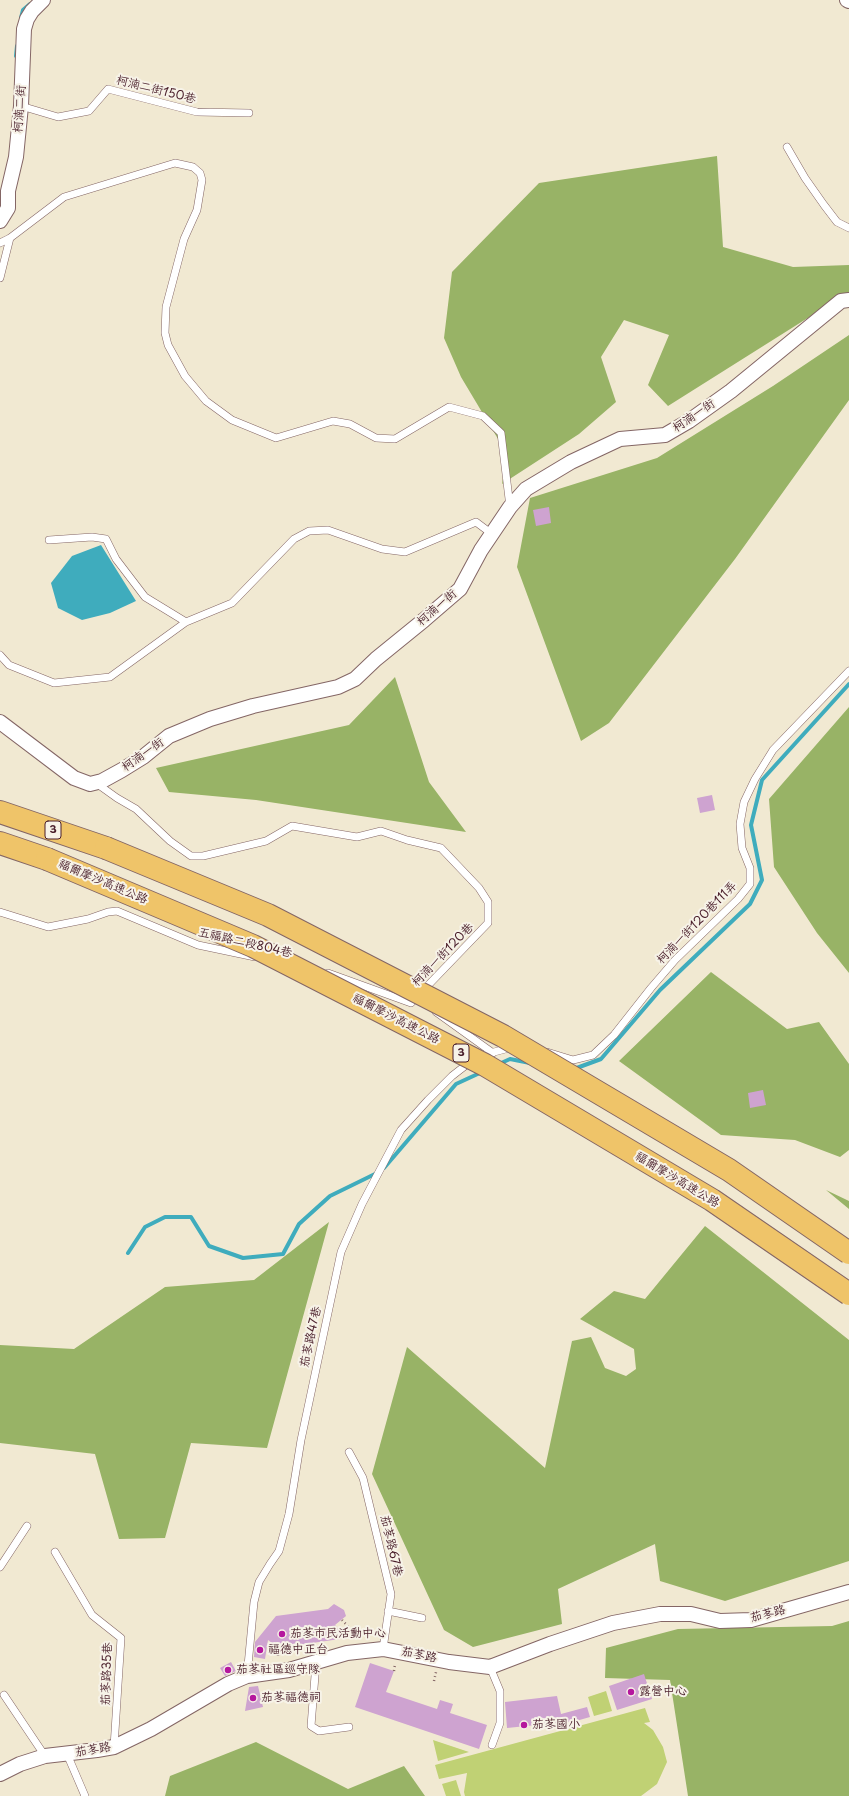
<!DOCTYPE html>
<meta charset="utf-8">
<style>
body{margin:0}
canvas{display:block;background:#f1e9d2}
</style>
<canvas width="849" height="1796"></canvas>
<script>
const c = document.querySelector('canvas').getContext('2d');
c.lineJoin = 'round';
function paint(path, color) { c.fillStyle = color; c.fill(path, 'evenodd'); }
const toPath = rows => new Path2D(rows.map(r => 'M' + r).join(''));
function strokePath(path, color, width, dash) { c.strokeStyle = color; c.lineWidth = width; c.lineCap = dash ? 'butt' : 'round'; c.setLineDash(dash || []); c.stroke(path); }
function label(font, color, halo, rows, align = 'center') {
  c.font = font + ' "Playpen Sans","LXGW WenKai TC",sans-serif'; c.lineWidth = 4; c.setLineDash([]); c.textBaseline = 'middle'; c.strokeStyle = halo; c.fillStyle = color; for (const [text, x, y, turn = 0] of rows) {
    c.save(); c.translate(x, y); c.rotate((+turn || 0) * Math.PI / 180); c.textAlign = isNaN(turn) ? turn : align; if (halo) c.strokeText(text, 0, 0); c.fillText(text, 0, 0); c.restore();
  }
}
const green = toPath([
 [606,1691,612,1711,594,1716,588,1697],
 [645,1708,650,1722,644,1723,653,1730,663,1747,667,1762,657,1784,641,1796,465,1796,464,1792,467,1773,439,1779,435,1765],
 [433,1740,469,1752,438,1761],
 [456,1780,461,1796,446,1796,442,1784]
]);
const forest = toPath([
 [717,156,723,247,793,267,849,265,849,292,668,406,648,385,669,335,624,320,601,357,616,402,579,434,502,484,507,454,461,377,444,338,452,272,539,183],
 [849,335,849,400,735,559,609,723,581,741,517,567,530,498,657,458,773,386],
 [395,677,429,782,466,832,256,800,169,792,156,768,349,725],
 [849,707,849,973,817,933,774,867,769,799],
 [711,972,787,1029,819,1022,849,1064,849,1150,840,1157,795,1140,721,1135,619,1061],
 [826,1190,849,1201,849,1209],
 [329,1222,267,1448,191,1443,165,1538,119,1539,95,1454,0,1443,0,1345,74,1349,165,1287,254,1280],
 [705,1226,849,1340,849,1561,725,1601,660,1581,655,1544,558,1589,562,1624,473,1647,444,1630,372,1474,407,1347,545,1468,572,1341,591,1337,605,1368,626,1376,636,1369,634,1349,580,1319,614,1291,645,1299],
 [849,1621,849,1796,688,1796,670,1680,605,1678,606,1648,678,1629,832,1626],
 [256,1742,348,1789,404,1766,425,1796,165,1796,170,1776]
]);
const water = toPath([
 [101,545,136,601,110,613,82,620,58,608,51,583,72,556]
]);
const stream = toPath([
 [21,18,23,10,30,4],
 [16,56,17,46],
 [499,1064,510,1059,530,1063],
 [574,1069,601,1059,660,990,750,904,762,880,751,825,762,780,849,684],
 [384,1168,456,1084,482,1072],
 [128,1253,145,1227,165,1217,191,1217,209,1246,243,1258,283,1254,299,1224,330,1196,377,1173]
]);
const building = toPath([
 [549,507,551,523,536,526,533,510],
 [712,795,715,810,700,813,697,798],
 [763,1090,766,1105,750,1108,748,1093],
 [334,1604,344,1610,346,1616,335,1625,347,1638,298,1645,295,1643,284,1652,268,1640,265,1659,254,1657,255,1642,276,1616,328,1609],
 [231,1662,236,1671,225,1676,220,1668],
 [370,1663,394,1671,386,1692,437,1709,440,1700,453,1704,450,1713,487,1725,479,1749,355,1707],
 [644,1674,652,1699,617,1710,609,1686],
 [258,1686,263,1707,245,1711,249,1687],
 [557,1696,561,1714,587,1707,590,1717,576,1721,507,1728,505,1702]
]);
const path = toPath([
 [342,1620,360,1639],
 [278,1647,278,1659],
 [394,1671,395,1664],
 [434,1681,436,1672]
]);
const service = toPath([
 [21,106,58,117,89,111,108,89,197,112,249,113],
 [787,147,805,178,824,205,837,222,849,228],
 [0,243,10,238,64,197,175,163,193,167,200,173,202,180,197,210,184,239,166,307,165,333,168,345,185,376,206,401,232,420,276,438,333,421,350,424,376,438,395,439,449,407,483,416,501,433,510,507],
 [0,278,10,238],
 [49,540,92,537,106,539,116,559,145,597,186,622],
 [0,655,9,665,54,683,110,677,186,622,232,603,294,539,309,531,328,530,382,549,405,552,476,522,492,534],
 [96,783,117,798,136,809,170,841,191,856,203,856,266,841,292,826,357,837,381,831,407,840,441,848,479,888,488,902,488,923,411,1003,328,973],
 [0,912,48,927,88,919,108,912,117,911,198,945,255,957],
 [436,1012,493,1053],
 [547,1052,573,1060,593,1055,614,1035,651,988,675,960,738,899,750,884,750,868,742,848,740,824,744,802,755,779,773,750,849,671],
 [479,1056,513,1047],
 [349,1452,363,1478,391,1594,383,1649],
 [55,1552,92,1615,121,1638,114,1747],
 [0,1567,27,1526],
 [388,1611,422,1618],
 [316,1663,311,1726,319,1731,349,1727],
 [490,1667,500,1691,500,1723,492,1745],
 [247,1676,254,1602,259,1582,270,1564,279,1551,289,1514,301,1440,341,1252,362,1204,401,1130,428,1100,452,1076,470,1062],
 [4,1695,45,1756],
 [67,1754,85,1796]
]);
const minor = toPath([
 [847,0,849,1],
 [0,221,8,208,8,191,16,157,21,106,24,29,27,19,32,11,43,0],
 [0,722,74,778,90,784,102,781,122,770,143,757,169,736,210,719,253,706,338,687,355,679,376,659,424,620,460,589,481,550,510,507,526,489,571,462,620,439,665,435,689,421,731,391,841,301,849,300],
 [0,1774,20,1764,45,1756,97,1750,114,1747,151,1729,228,1684,247,1676,289,1670,347,1653,383,1649,449,1662,490,1667,550,1644,613,1623,660,1614,691,1614,720,1621,751,1620,849,1592]
]);
const motorway = toPath([
 [0,812,106,848],
 [0,843,47,859]
]);
const motorwayBridge = toPath([
 [106,848,268,915,503,1036,729,1170,849,1253],
 [47,859,253,946,485,1065,712,1200,849,1294]
]);
const markers = [
 [282,1634,4,"#b5179e"],
 [260,1650,4,"#b5179e"],
 [228,1670,4,"#b5179e"],
 [631,1692,4,"#b5179e"],
 [253,1698,4,"#b5179e"],
 [524,1725,4,"#b5179e"]
];
const shields = [
 [53,830,16],
 [461,1053,16]
];
const shieldNames = [
 ["3",53,830],
 ["3",461,1053]
];
const streetNames = [
 ["柯湳二街150巷",156,90,14],
 ["柯湳二街",20,109,-86],
 ["柯湳一街",694,416,-34],
 ["柯湳一街",437,608,-41],
 ["柯湳一街",143,755,-35],
 ["福爾摩沙高速公路",103,882,23],
 ["柯湳一街120巷111弄",697,923,-46],
 ["五福路二段804巷",245,943,13],
 ["柯湳一街120巷",443,955,-46],
 ["福爾摩沙高速公路",396,1019,27],
 ["福爾摩沙高速公路",677,1180,31],
 ["茄苳路47巷",311,1337,-78],
 ["茄苳路67巷",391,1546,77],
 ["茄苳路",768,1614,-14],
 ["茄苳路",419,1655,12],
 ["茄苳路35巷",107,1674,-88],
 ["茄苳路",93,1750,-10]
];
const poiNames = [
 ["茄苳市民活動中心",290,1634],
 ["福德中正台",268,1650],
 ["茄苳社區巡守隊",236,1670],
 ["露營中心",639,1692],
 ["茄苳福德祠",261,1698],
 ["茄苳國小",532,1725]
];
paint(green, '#c0d174');
paint(forest, '#98b366');
paint(water, '#3facbd');
strokePath(stream, '#3facbd', 4);
paint(building, '#cea3d0');
strokePath(service, '#846665', 8);
strokePath(minor, '#846665', 16);
strokePath(motorway, '#846665', 24);
strokePath(path, '#846665', 2.5, [1, 3]);
strokePath(service, '#fff', 7);
strokePath(minor, '#fff', 14);
strokePath(motorway, '#efc469', 22);
strokePath(motorwayBridge, '#846665', 24, []);
strokePath(motorwayBridge, '#efc469', 22);
for (const [x, y, r, color] of markers) { const dot = new Path2D(); dot.arc(x, y, r, 0, 2 * Math.PI); c.fillStyle = color; c.fill(dot); strokePath(dot, '#f7f3e8', 1.5); }
for (const [x, y, w] of shields) { const box = new Path2D(); box.roundRect(x - w / 2, y - 9, w, 18, 3); c.fillStyle = '#f7f3e8'; c.fill(box); strokePath(box, '#4a1f2b', 1); }
label('bold 11px', '#4a1f2b', null, shieldNames);
label('12px', '#4a1f2b', '#f7f3e8', streetNames);
label('12px', '#4a1f2b', '#f7f3e8', poiNames, 'left');
</script>
